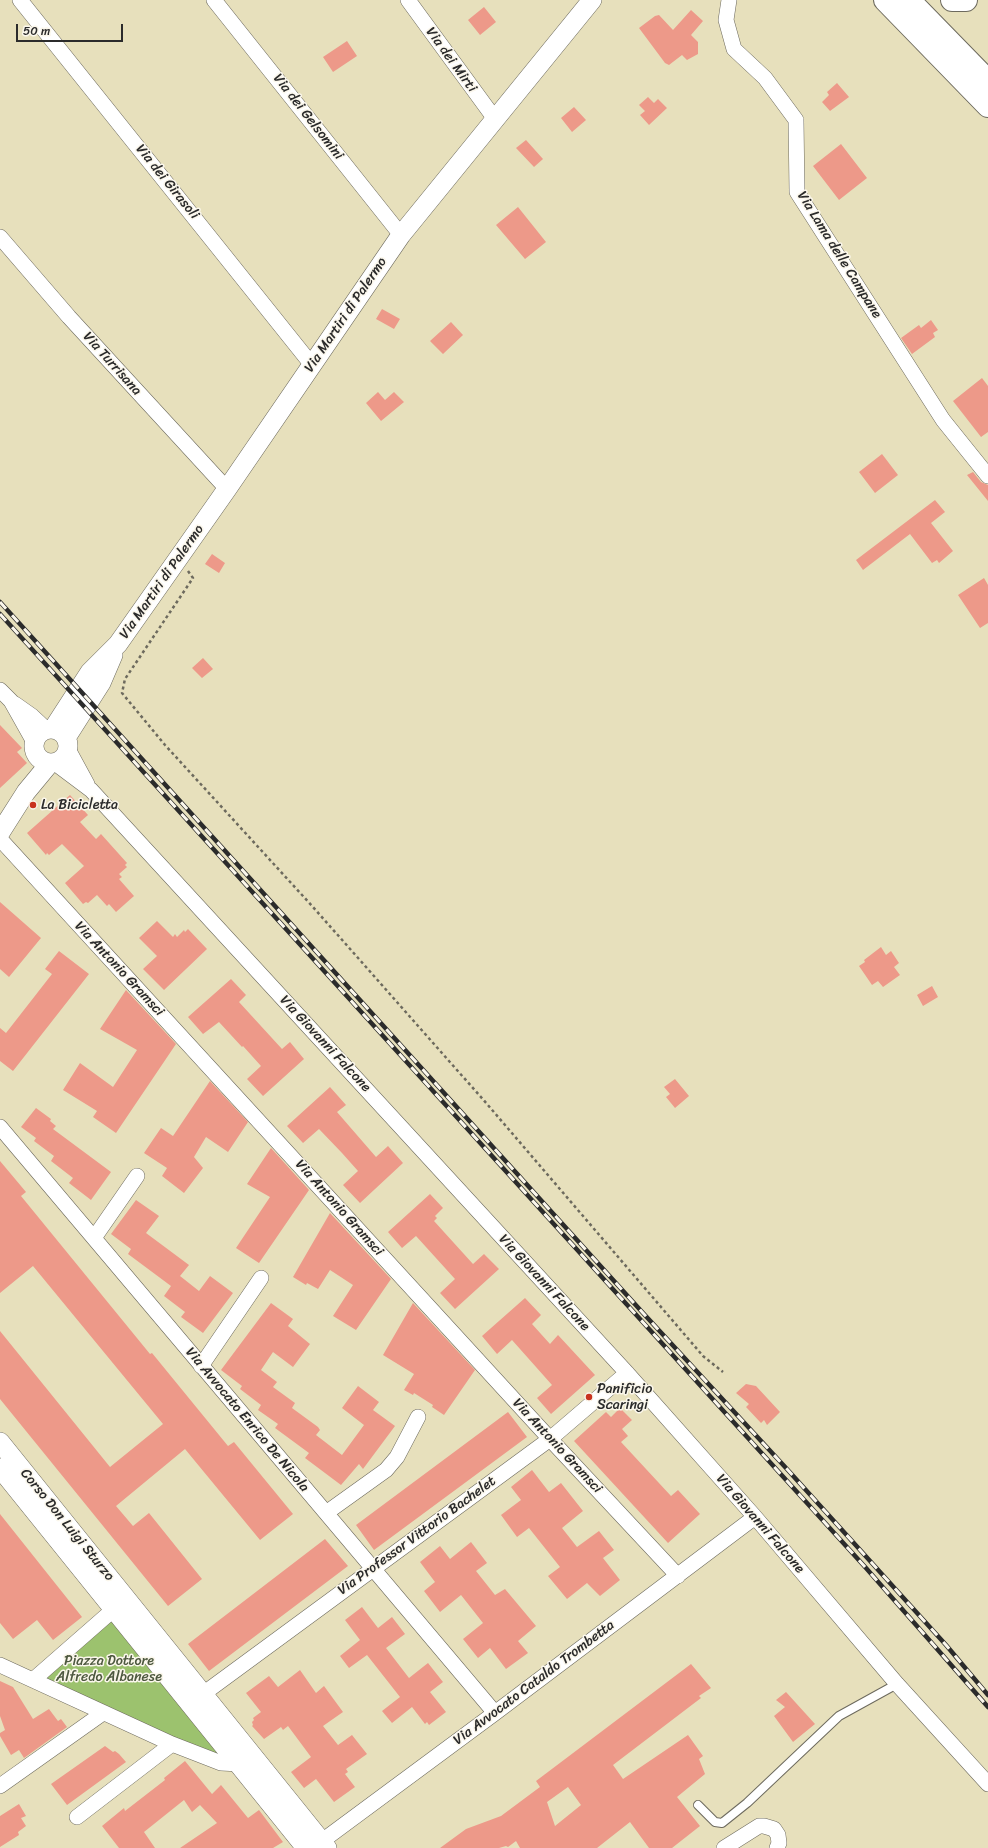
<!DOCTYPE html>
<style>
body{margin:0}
#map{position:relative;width:988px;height:1848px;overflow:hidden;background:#e7e0bc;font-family:Sriracha,sans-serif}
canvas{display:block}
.scale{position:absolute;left:16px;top:24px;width:107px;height:18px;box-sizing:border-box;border:2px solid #2b2b2b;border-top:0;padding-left:5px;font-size:12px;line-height:14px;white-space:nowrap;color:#2b2b2b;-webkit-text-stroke:3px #fbf7ec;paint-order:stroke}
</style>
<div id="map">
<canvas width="988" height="1848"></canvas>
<div class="scale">50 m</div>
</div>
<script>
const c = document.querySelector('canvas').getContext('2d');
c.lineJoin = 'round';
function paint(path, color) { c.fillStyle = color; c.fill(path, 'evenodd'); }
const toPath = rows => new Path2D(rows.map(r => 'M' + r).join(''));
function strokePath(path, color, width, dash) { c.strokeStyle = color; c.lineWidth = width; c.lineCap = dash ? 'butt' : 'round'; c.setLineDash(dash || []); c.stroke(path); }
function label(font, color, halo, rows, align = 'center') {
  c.font = font + ' Sriracha,sans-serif'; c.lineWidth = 3; c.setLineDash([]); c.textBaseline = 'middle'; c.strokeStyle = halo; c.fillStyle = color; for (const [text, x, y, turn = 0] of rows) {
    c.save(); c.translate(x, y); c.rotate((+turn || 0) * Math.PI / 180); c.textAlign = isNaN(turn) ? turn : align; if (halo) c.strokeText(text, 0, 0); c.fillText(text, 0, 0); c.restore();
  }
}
const green = toPath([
 [113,1617,228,1757,217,1758,41,1679]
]);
const building = toPath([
 [484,7,496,22,480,35,468,20],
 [691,10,703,21,691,35,698,42,698,54,687,60,682,55,669,65,665,63,639,28,655,16,659,15,673,30],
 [347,41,357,56,333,72,323,57],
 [837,83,849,97,830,111,822,102,829,95,827,92],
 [648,97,654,103,658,99,667,108,649,125,640,115,645,111,639,105],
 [574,107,586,120,572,132,561,118],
 [526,140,543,159,534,167,516,148],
 [841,144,867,178,839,200,813,166],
 [518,207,546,242,525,259,496,225],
 [382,309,400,319,394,329,376,319],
 [931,320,938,330,933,333,935,337,912,354,901,338,919,325,921,328],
 [451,322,463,335,443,354,430,341],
 [982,378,988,386,988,432,981,437,953,401],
 [378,392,385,400,394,392,404,402,381,421,366,403],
 [882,454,898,475,875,493,859,472],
 [973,472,981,482,988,485,988,501,967,475],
 [935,500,945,512,931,523,953,551,939,563,937,560,932,563,910,534,863,570,856,560],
 [212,554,225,563,219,573,205,564],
 [984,578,988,585,988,623,980,628,958,595],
 [203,658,213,669,202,678,192,668],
 [0,725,22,748,17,752,27,763,0,788],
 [70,795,88,815,80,822,96,839,101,834,127,863,125,865,127,867,119,874,122,877,119,879,134,896,116,912,109,904,107,906,97,895,88,903,86,902,83,904,65,883,84,866,62,844,49,855,47,853,46,855,27,833],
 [0,902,41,938,9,977,0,969],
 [157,921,173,937,175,934,177,937,184,930,185,932,188,929,207,949,164,990,143,969,157,956,139,938],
 [881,947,886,955,891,951,899,963,894,967,900,975,883,987,878,981,872,985,859,966,865,962,864,960],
 [59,951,89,974,13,1071,0,1061,0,1028,6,1033,52,974,45,969],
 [231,979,246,995,239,1002,282,1049,290,1042,304,1059,263,1096,247,1079,261,1066,243,1046,242,1047,219,1022,203,1034,188,1017],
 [932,986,938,997,923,1006,917,995],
 [126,990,176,1044,116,1133,93,1117,97,1111,63,1090,80,1063,113,1087,137,1050,100,1029],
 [675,1079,689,1096,675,1108,666,1097,670,1094,664,1087],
 [210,1081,248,1122,228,1152,206,1137,194,1157,203,1168,184,1193,162,1176,167,1168,144,1153,161,1128,173,1136],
 [330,1087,346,1105,337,1112,376,1157,388,1146,403,1163,360,1203,343,1185,358,1171,342,1153,319,1129,303,1143,287,1126],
 [36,1108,51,1119,50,1121,56,1126,53,1129,111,1172,91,1200,69,1183,73,1178,51,1161,54,1156,34,1141,36,1138,21,1127],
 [271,1148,309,1190,259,1263,236,1248,270,1197,247,1184],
 [0,1161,26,1192,21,1196,150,1354,152,1353,228,1446,234,1442,293,1514,260,1540,185,1449,116,1506,133,1526,149,1513,202,1579,168,1606,0,1399,0,1331,110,1467,163,1424,33,1266,0,1293],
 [430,1194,443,1208,435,1216,437,1218,434,1221,473,1264,484,1254,499,1269,455,1309,440,1293,455,1279,416,1236,402,1248,388,1232],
 [136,1200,159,1216,146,1233,189,1265,180,1276,199,1291,210,1276,233,1293,203,1333,181,1317,185,1312,164,1296,171,1286,128,1254,131,1249,111,1234],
 [330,1213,391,1279,356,1330,333,1316,353,1285,330,1270,318,1289,307,1283,306,1285,293,1277],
 [525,1298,541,1315,532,1324,550,1344,558,1335,595,1375,551,1414,537,1398,552,1385,512,1340,497,1354,482,1336],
 [271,1303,293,1319,288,1326,310,1344,293,1367,273,1352,261,1370,277,1382,273,1387,295,1403,292,1408,318,1427,320,1430,316,1435,342,1455,364,1425,342,1408,358,1386,379,1402,373,1410,395,1426,363,1469,359,1464,341,1485,305,1458,309,1453,275,1428,278,1424,258,1410,261,1405,240,1389,242,1386,221,1370],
 [413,1303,475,1370,444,1415,432,1407,433,1405,414,1393,413,1395,404,1390,414,1374,383,1355],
 [746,1384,756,1386,780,1412,767,1425,764,1420,761,1423,746,1407,749,1404,736,1393],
 [620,1408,632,1420,622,1429,628,1436,621,1442,671,1496,678,1490,700,1514,668,1543,574,1441,606,1412,611,1417],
 [508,1412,527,1437,374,1550,356,1525],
 [532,1470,549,1492,561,1483,583,1511,562,1528,577,1547,599,1531,614,1550,603,1558,620,1580,600,1596,587,1583,567,1599,548,1576,560,1567,529,1528,517,1537,501,1515,521,1500,511,1487],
 [0,1514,82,1617,53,1640,37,1620,13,1639,0,1623],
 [325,1539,348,1566,209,1671,188,1644],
 [471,1542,487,1563,476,1571,495,1595,505,1589,536,1626,518,1641,528,1653,506,1669,490,1648,478,1658,463,1639,483,1623,461,1595,440,1612,424,1591,435,1582,420,1562,440,1546,450,1559],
 [362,1607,378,1628,392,1617,405,1634,386,1648,409,1678,428,1663,443,1682,430,1692,446,1712,429,1725,427,1722,425,1724,412,1707,392,1723,382,1711,400,1697,367,1655,349,1668,340,1656,360,1640,345,1620],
 [691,1664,711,1688,699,1696,701,1698,613,1765,623,1779,688,1735,703,1756,699,1759,705,1774,677,1797,700,1826,672,1848,649,1848,630,1822,597,1848,520,1848,516,1841,508,1847,506,1846,499,1848,440,1848,466,1829,501,1816,540,1787,536,1781],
 [568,1787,581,1805,555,1826,547,1802],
 [300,1670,316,1693,324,1686,343,1712,323,1726,338,1745,352,1735,367,1754,346,1769,348,1772,345,1774,355,1787,334,1802,316,1779,304,1788,291,1772,311,1757,288,1726,283,1730,281,1727,264,1739,252,1726,253,1725,252,1722,254,1720,253,1718,261,1712,246,1693,269,1676,278,1687],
 [0,1681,13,1687,33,1719,49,1709,58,1721,61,1719,67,1727,24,1758,19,1750,11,1755,0,1736,0,1733,5,1730,0,1716],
 [786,1692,815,1724,793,1742,774,1716,785,1707,776,1700],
 [105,1746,113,1752,115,1751,119,1754,126,1762,67,1805,51,1784],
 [185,1761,212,1794,221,1785,248,1818,259,1810,283,1842,273,1848,180,1848,217,1823,200,1805,192,1812,184,1800,144,1832,155,1848,119,1848,102,1826,124,1808,125,1811,165,1780,164,1778],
 [19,1804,26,1816,21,1818,26,1826,18,1832,19,1835,0,1847,0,1816]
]);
const path = toPath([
 [188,571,193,578,125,679,122,693,165,745,313,907,487,1104,703,1356,723,1372]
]);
const service = toPath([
 [698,1805,715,1822,722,1823,747,1803,839,1716,897,1684]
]);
const minor = toPath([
 [20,0,312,365],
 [214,0,401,235],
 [408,0,495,119],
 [729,0,726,20,734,49,765,78,796,120,797,192,943,420,988,476],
 [0,237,69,317,227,489],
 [0,690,11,701,34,742],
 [15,704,32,716,47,730],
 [68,749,87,784],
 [55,763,91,790,627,1373,755,1517,897,1684,988,1784],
 [0,839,550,1439,678,1576],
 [0,1127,495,1713],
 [94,1238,137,1176],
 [201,1366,261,1278],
 [326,1513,386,1470,397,1457,418,1417],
 [0,1665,172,1744,221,1763,240,1764],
 [33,1680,113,1610,121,1605,124,1606],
 [203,1694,550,1439,627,1373],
 [0,1786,103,1713],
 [77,1817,172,1744],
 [314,1847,495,1713,755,1517],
 [724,1848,759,1826,764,1826,774,1829,778,1835,779,1843,777,1848]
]);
const tertiary = toPath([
 [53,729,90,672,118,644,227,489,401,235,592,0],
 '34 746a17 17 0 1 1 34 0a17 17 0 1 1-34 0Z',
 [66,738,101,683,113,655],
 [0,833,26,792,50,763],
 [0,1442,327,1848],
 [0,1468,306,1848]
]);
const trunk = toPath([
 [885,0,988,106],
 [909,0,988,81],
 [952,0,966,0]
]);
const rail = toPath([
 [0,602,643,1313,786,1468,946,1645,988,1695],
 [0,614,866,1568,988,1707]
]);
const markers = [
 [33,805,4,"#c8321e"],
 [589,1397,4,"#c8321e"]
];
const streetNames = [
 ["Via dei Mirti",451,60,54],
 ["Via dei Gelsomini",308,117,52],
 ["Via dei Girasoli",167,182,51],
 ["Via Lama delle Campane",839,255,58],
 ["Via Martiri di Palermo",346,315,-56],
 ["Via Turrisana",112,364,48],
 ["Via Martiri di Palermo",162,582,-55],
 ["Via Antonio Gramsci",119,969,47],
 ["Via Giovanni Falcone",325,1044,47],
 ["Via Antonio Gramsci",339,1208,48],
 ["Via Giovanni Falcone",544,1283,47],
 ["Via Avvocato Enrico De Nicola",247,1420,50],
 ["Via Antonio Gramsci",557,1446,47],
 ["Via Giovanni Falcone",760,1524,49],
 ["Corso Don Luigi Sturzo",67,1525,51],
 ["Via Professor Vittorio Bachelet",417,1536,-36],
 ["Via Avvocato Cataldo Trombetta",534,1683,-37]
];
const poiNames = [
 ["La Bicicletta",41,805],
 ["Panificio",597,1389],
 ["Scaringi",597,1405]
];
const parkNames = [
 ["Piazza Dottore",109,1661],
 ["Alfredo Albanese",109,1677]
];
paint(green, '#9cc26e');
paint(building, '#ed9989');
strokePath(service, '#6d6a5e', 10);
strokePath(minor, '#6d6a5e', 16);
strokePath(tertiary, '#6d6a5e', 20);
strokePath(trunk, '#6d6a5e', 24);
strokePath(path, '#6d6a5e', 2.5, [3, 3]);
strokePath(service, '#fff', 8);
strokePath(minor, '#fff', 15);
strokePath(tertiary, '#fff', 19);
strokePath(trunk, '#fff', 22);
strokePath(rail, '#2b2b2b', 4.5);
strokePath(rail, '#fbf7ec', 3, [9]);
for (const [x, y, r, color] of markers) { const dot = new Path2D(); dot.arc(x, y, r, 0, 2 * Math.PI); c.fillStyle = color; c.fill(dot); strokePath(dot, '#fbf7ec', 1.5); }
label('14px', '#2b2b2b', '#fbf7ec', streetNames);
label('14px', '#2b2b2b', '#fbf7ec', poiNames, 'left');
label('14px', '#4d583f', '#fbf7ec', parkNames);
</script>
